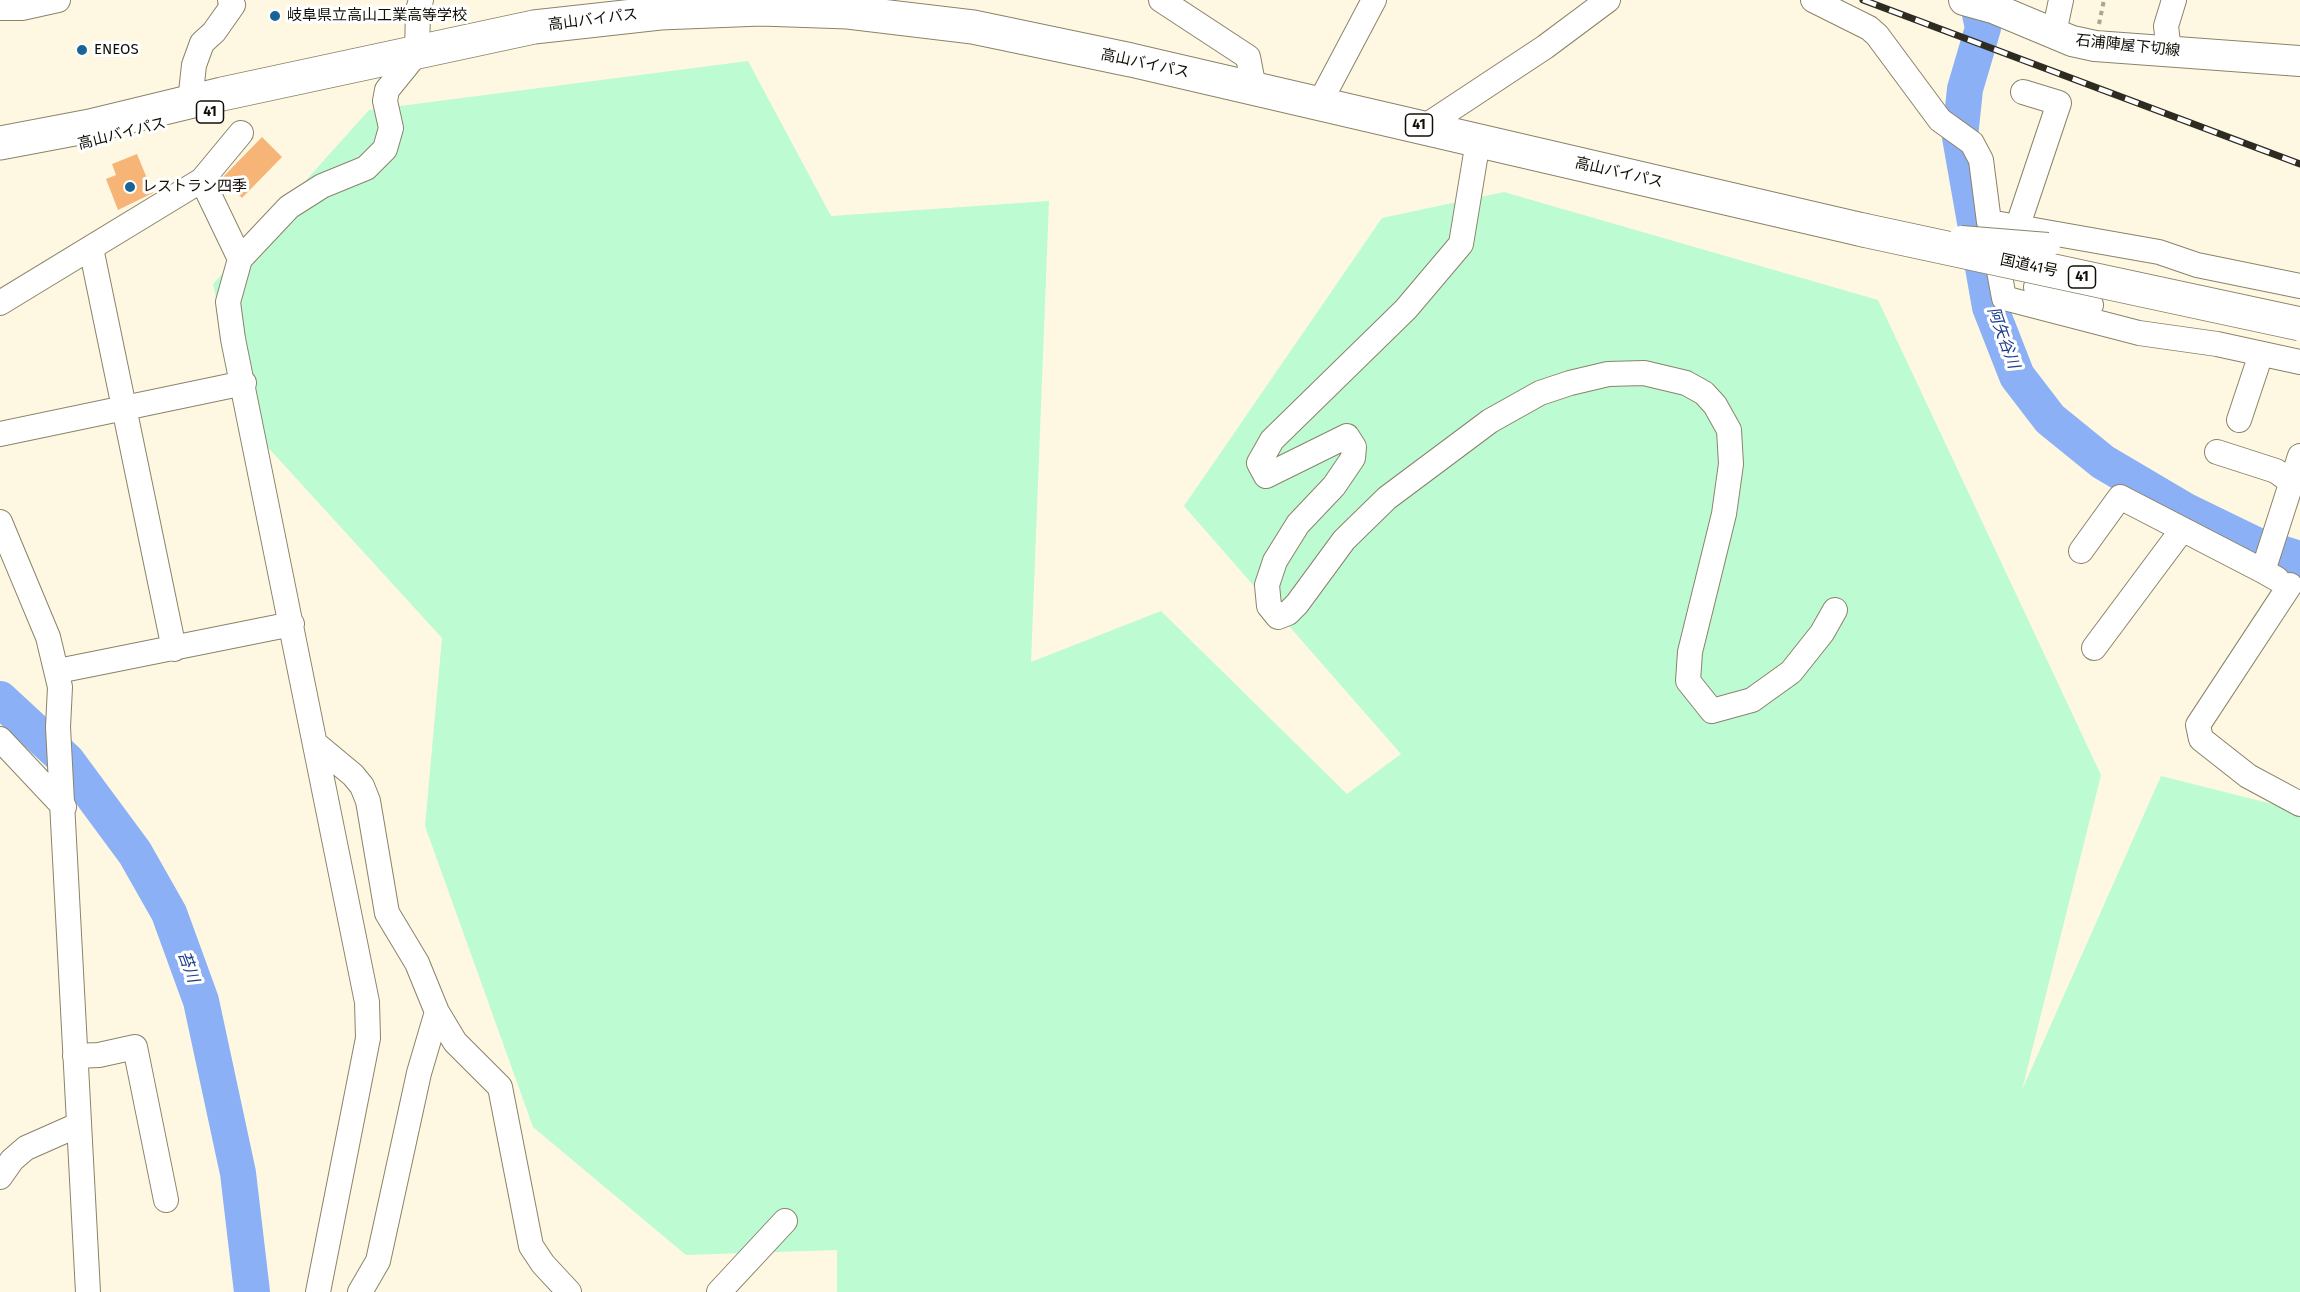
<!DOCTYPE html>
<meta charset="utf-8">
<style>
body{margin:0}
canvas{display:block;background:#fef8e2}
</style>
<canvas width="2300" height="1292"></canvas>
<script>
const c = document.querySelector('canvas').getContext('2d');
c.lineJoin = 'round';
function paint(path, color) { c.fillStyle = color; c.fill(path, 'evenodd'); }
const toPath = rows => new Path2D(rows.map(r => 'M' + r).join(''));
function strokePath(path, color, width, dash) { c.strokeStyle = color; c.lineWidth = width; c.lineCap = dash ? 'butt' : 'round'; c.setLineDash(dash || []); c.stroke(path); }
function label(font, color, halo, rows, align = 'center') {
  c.font = font + ' "Fira Sans","Noto Sans JP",sans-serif'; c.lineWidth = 6; c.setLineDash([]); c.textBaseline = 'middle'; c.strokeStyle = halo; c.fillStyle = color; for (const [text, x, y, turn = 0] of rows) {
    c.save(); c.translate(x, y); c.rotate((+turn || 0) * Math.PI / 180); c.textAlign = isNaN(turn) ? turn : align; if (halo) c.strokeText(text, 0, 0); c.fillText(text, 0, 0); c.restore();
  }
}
const green = toPath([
 [748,61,831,216,1049,201,1031,662,1161,611,1347,794,1401,754,1184,506,1382,218,1504,192,1878,300,2101,775,2022,1090,2161,776,2300,811,2300,1292,837,1292,837,1250,686,1255,533,1127,425,826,442,638,242,419,213,284,369,110]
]);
const river = toPath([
 [1977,0,1983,28,1965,89,1960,137,1990,307,2017,376,2050,419,2103,462,2186,511,2258,546,2300,559],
 [0,699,67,761,135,853,169,913,201,1001,238,1173,252,1292]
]);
const building = toPath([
 [262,137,282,157,242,198,222,178],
 [137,154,153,193,118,210,106,179,116,175,112,164]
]);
const path = toPath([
 [2099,24,2104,0]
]);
const minor = toPath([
 [1161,0,1248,57,1254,88],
 [1813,0,1869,28,1877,35,1940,120,1972,143,1981,160,1989,222,2159,252,2197,265,2300,286],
 [0,8,22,8,58,0],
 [2054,33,2061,0],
 [2169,51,2166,26,2174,0],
 [190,102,194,65,202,43,214,32,233,5,230,0],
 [1319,104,1374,0],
 [1424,127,1545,47,1608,0],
 [1478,141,1461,244,1406,309,1272,440,1259,463,1266,476,1347,436,1354,447,1353,458,1334,486,1298,524,1275,561,1267,585,1269,606,1278,617,1288,613,1297,604,1344,540,1387,498,1490,421,1540,393,1570,383,1608,374,1644,373,1686,383,1704,393,1715,405,1729,430,1731,464,1724,514,1690,652,1688,681,1712,711,1752,700,1791,672,1822,633,1835,610],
 [202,180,240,259],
 [2018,225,2059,103,2023,92],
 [1994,244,2004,298,2139,333,2217,344,2300,362],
 [91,248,174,649],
 [2036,287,2091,305],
 [0,303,202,180,241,133],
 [2239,420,2261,354],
 [0,434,244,383],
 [2217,452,2276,471,2291,482],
 [0,522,48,637,60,687,58,727,88,1292],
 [2081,551,2120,497,2263,571],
 [2277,579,2263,571,2300,456],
 [2290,585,2198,725,2201,739,2248,776,2300,804],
 [2094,648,2182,530],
 [58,671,292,624],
 [0,739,64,807],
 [317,745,353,775,362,786,368,801,387,913,417,963,437,1012,455,1042,500,1087,531,1246,543,1264,569,1292],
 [75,1056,99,1055,135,1047,166,1200],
 [0,1177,12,1160,26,1148,78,1125],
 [318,1292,368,1038,367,1002,233,339,228,302,240,259,289,207,322,186,366,168,385,149,391,128,385,101,387,90,417,53,418,10,421,0],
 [360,1292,378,1261,419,1073,437,1012],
 [719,1292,785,1221]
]);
const major = toPath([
 [1964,0,1993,8,2072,41,2095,46,2300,61]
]);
const highway = toPath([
 [0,143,90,126,222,94,534,27,660,13,761,9,848,12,973,27,1131,60,1863,230]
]);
const rail = toPath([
 [1863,0,2300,164]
]);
const minorBridge = toPath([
 [1961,238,2048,245]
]);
const highwayBridge = toPath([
 [1863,230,2300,324]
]);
const markers = [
 [275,16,6,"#196497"],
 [82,50,6,"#196497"],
 [130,187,6,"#196497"]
];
const shields = [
 [210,112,27],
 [1419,125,27],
 [2082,277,27]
];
const shieldNames = [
 ["41",210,112],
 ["41",1419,125],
 ["41",2082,277]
];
const poiNames = [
 ["岐阜県立高山工業高等学校",287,16],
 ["ENEOS",94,50],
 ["レストラン四季",142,187]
];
const streetNames = [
 ["高山バイパス",593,20,-7],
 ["石浦陣屋下切線",2128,46,6],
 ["高山バイパス",1145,64,12],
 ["高山バイパス",122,134,-14],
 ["高山バイパス",1619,173,13],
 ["国道41号",2029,266,12]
];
const waterNames = [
 ["阿矢谷川",2003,338,70],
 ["苔川",188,967,70]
];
paint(green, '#bdfbd3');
strokePath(river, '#8cb0f6', 36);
paint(building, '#f6b577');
strokePath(minor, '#8a836a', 26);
strokePath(major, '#8a836a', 32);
strokePath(highway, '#8a836a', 35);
strokePath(path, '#a9a594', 4, [4.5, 4.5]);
strokePath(minor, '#fff', 24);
strokePath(major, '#fff', 30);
strokePath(highway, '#fff', 33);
strokePath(rail, '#2e2b21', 7);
strokePath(rail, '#fff', 4.5, [14]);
strokePath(minorBridge, '#8a836a', 26, []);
strokePath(highwayBridge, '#8a836a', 35, []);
strokePath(minorBridge, '#fff', 24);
strokePath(highwayBridge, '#fff', 33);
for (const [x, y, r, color] of markers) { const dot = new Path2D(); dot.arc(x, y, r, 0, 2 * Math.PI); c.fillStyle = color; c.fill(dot); strokePath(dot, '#fff', 2); }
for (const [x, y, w] of shields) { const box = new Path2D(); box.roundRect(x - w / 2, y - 11, w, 22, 4.5); c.fillStyle = '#fff'; c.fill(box); strokePath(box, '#110f06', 1.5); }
label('bold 14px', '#110f06', null, shieldNames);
label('15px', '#110f06', '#fff', poiNames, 'left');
label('15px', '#110f06', '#fff', streetNames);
label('italic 16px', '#1a3d8d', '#fff', waterNames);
</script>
